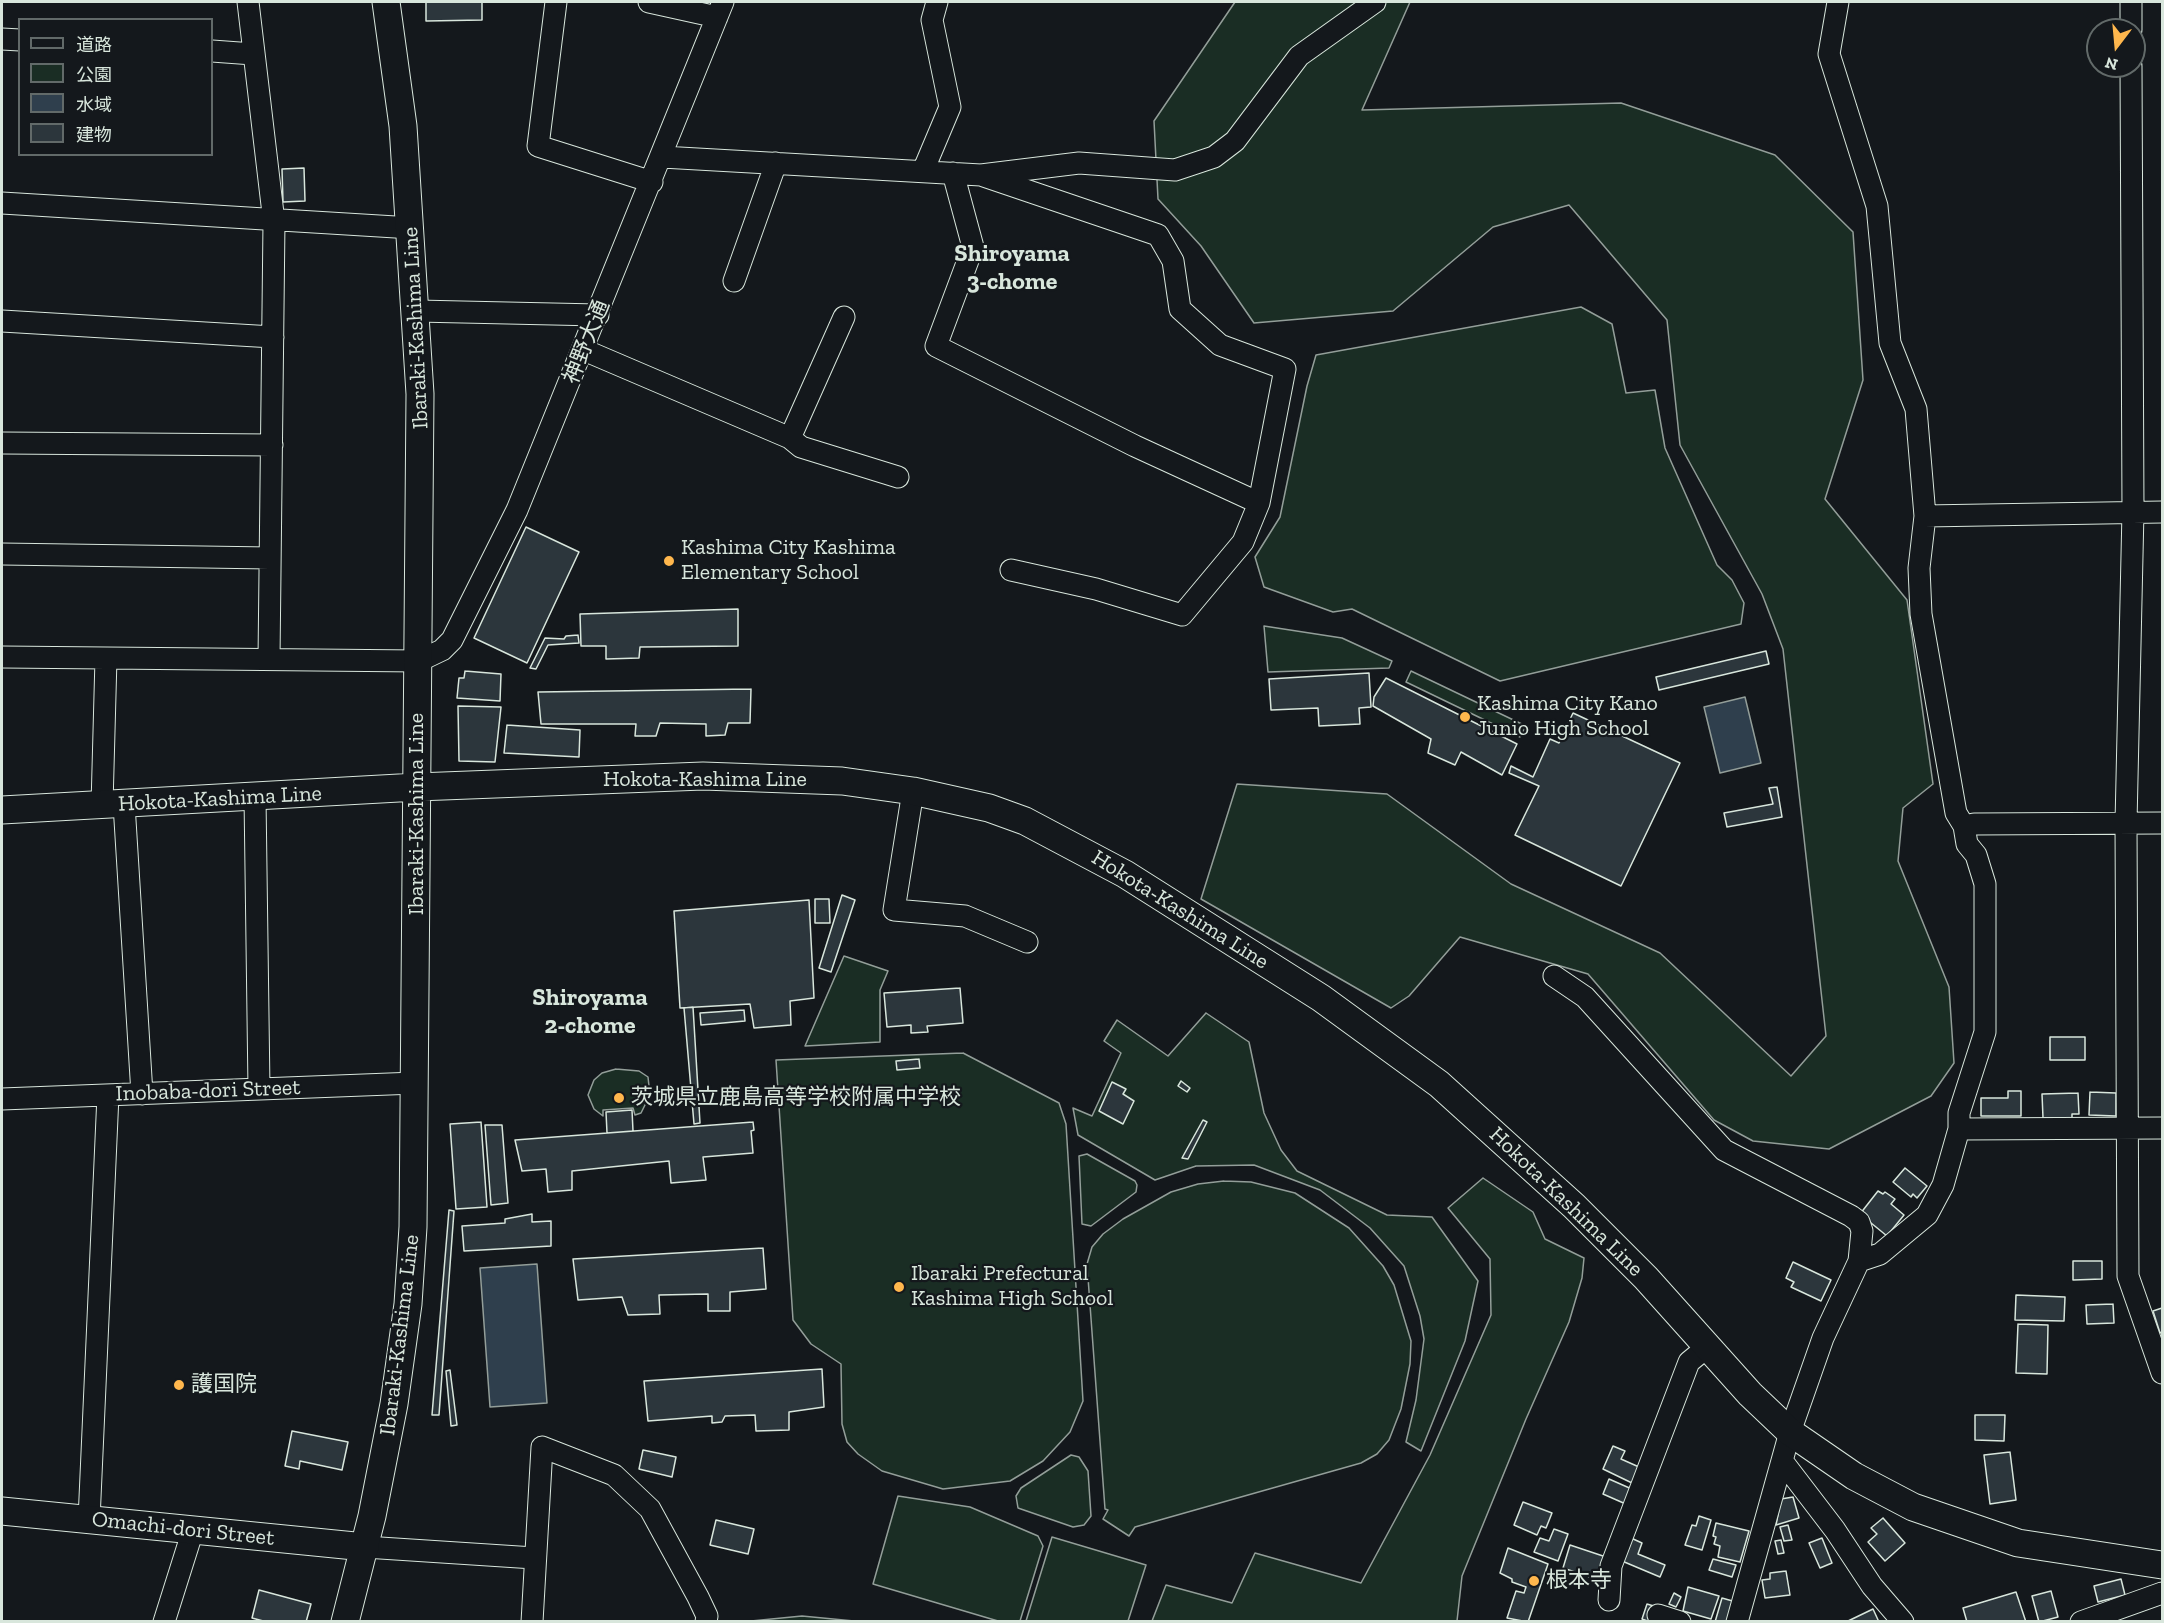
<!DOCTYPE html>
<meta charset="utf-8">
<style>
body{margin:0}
#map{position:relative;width:2164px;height:1623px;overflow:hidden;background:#14181c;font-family:"Zilla Slab","Noto Sans JP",serif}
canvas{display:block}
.frame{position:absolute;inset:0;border:3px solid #d8e6dc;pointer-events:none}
.legend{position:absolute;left:18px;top:18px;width:195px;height:138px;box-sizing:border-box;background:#14181c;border:2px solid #626a69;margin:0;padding:8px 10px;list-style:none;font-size:18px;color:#d8e6dc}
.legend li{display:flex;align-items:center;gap:12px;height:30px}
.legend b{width:30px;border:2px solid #626a69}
.north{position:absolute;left:2086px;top:18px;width:60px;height:60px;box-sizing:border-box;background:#14181c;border:2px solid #626a69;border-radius:50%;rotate:196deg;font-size:16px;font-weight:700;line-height:24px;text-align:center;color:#d8e6dc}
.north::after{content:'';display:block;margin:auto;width:21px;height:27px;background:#ffb74d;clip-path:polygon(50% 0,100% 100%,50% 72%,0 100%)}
</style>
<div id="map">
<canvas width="2164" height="1623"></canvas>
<div class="frame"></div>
<ul class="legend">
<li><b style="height:8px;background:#14181c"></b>道路</li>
<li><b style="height:16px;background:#1a2d24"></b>公園</li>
<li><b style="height:16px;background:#2f3f4d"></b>水域</li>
<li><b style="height:16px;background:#2c363c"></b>建物</li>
</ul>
<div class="north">N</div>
</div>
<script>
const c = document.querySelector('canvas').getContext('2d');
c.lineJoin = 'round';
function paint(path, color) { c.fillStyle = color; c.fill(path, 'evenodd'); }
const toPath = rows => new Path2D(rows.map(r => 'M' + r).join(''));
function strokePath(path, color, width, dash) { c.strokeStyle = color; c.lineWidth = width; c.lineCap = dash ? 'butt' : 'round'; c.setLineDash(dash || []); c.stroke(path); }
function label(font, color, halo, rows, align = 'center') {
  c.font = font + ' "Zilla Slab","Noto Sans JP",serif'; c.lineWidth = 4.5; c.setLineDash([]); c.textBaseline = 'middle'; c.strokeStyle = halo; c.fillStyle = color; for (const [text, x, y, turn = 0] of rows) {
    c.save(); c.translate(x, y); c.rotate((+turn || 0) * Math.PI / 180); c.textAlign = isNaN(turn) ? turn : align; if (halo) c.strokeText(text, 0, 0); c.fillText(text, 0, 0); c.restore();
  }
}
const green = toPath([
 [1235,2,1410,2,1362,110,1621,103,1775,155,1853,232,1863,380,1825,499,1907,600,1933,784,1903,808,1898,861,1949,987,1954,1063,1931,1096,1829,1149,1753,1141,1714,1120,1588,974,1460,937,1409,996,1391,1008,1201,899,1237,784,1387,794,1511,884,1660,953,1791,1076,1826,1036,1783,649,1762,594,1680,445,1667,320,1569,205,1493,227,1393,311,1254,323,1201,246,1158,199,1154,121,1235,2],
 [1581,307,1612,324,1626,393,1655,390,1665,448,1717,565,1732,580,1744,603,1741,624,1500,681,1352,609,1333,612,1264,587,1255,557,1280,517,1307,386,1316,355,1581,307],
 [1264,626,1342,638,1392,661,1389,668,1268,672,1264,626],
 [1411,671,1526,726,1520,737,1406,682,1411,671],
 [844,956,888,971,880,990,880,1042,805,1046,844,956],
 [1206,1013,1249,1042,1264,1113,1281,1150,1297,1171,1387,1215,1432,1217,1478,1281,1465,1341,1421,1451,1406,1442,1416,1400,1424,1339,1420,1316,1404,1266,1370,1228,1320,1190,1254,1165,1196,1166,1155,1180,1078,1135,1073,1108,1092,1116,1121,1053,1104,1041,1117,1020,1168,1056,1206,1013],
 [963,1053,1059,1103,1066,1124,1083,1401,1070,1432,1043,1461,1010,1481,943,1489,882,1471,858,1454,847,1442,842,1424,841,1364,811,1344,793,1320,776,1060,963,1053],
 [616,1069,639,1071,648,1077,650,1095,641,1113,635,1115,633,1108,603,1110,603,1116,594,1109,588,1095,594,1080,602,1073,616,1069],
 [1087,1154,1135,1181,1137,1185,1136,1192,1091,1226,1082,1224,1079,1156,1087,1154],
 [1483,1178,1533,1212,1545,1239,1584,1258,1582,1278,1569,1322,1526,1419,1462,1576,1457,1621,1152,1621,1166,1585,1232,1603,1255,1553,1361,1583,1430,1455,1491,1315,1490,1259,1448,1208,1483,1178],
 [1224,1181,1251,1182,1295,1193,1349,1228,1383,1266,1394,1285,1411,1341,1410,1364,1401,1409,1389,1440,1377,1454,1361,1463,1135,1527,1129,1536,1103,1519,1108,1510,1105,1509,1087,1264,1092,1247,1103,1234,1123,1219,1171,1192,1198,1184,1224,1181],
 [1071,1455,1079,1457,1088,1471,1091,1516,1084,1525,1073,1527,1018,1508,1016,1496,1021,1488,1071,1455],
 [898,1496,970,1507,1038,1536,1043,1546,1020,1621,998,1621,873,1584,898,1496],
 [1052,1537,1146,1565,1128,1621,1026,1621,1052,1537],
 [802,1616,854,1621,751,1621,802,1616]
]);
const water = toPath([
 [1745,697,1761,763,1720,773,1704,707,1745,697],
 [537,1264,547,1403,490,1407,480,1268,537,1264]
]);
const building = toPath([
 [426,2,482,2,482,20,426,21,426,2],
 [304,168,305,201,283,202,282,169,304,168],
 [526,527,579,552,527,663,474,638,526,527],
 [738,609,738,646,640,647,639,658,606,659,606,646,581,646,580,614,738,609],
 [578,635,579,643,548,645,536,669,530,668,545,638,564,639,566,636,578,635],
 [1766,651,1769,664,1659,690,1656,677,1766,651],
 [465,671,501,674,500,701,457,698,459,678,464,678,465,671],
 [1369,673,1371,707,1359,708,1360,724,1319,726,1318,708,1271,710,1269,679,1369,673],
 [1386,678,1517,744,1502,775,1461,752,1455,765,1428,753,1431,739,1373,706,1374,697,1386,678],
 [751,689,750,723,728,723,725,735,706,736,706,724,660,723,656,736,635,736,636,724,541,724,538,692,751,689],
 [458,706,501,707,495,762,459,761,458,706],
 [1573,713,1680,763,1621,886,1515,835,1539,786,1509,773,1511,766,1533,777,1550,739,1559,743,1573,713],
 [507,725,580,730,579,757,504,753,507,725],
 [1777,787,1782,817,1727,827,1724,813,1773,804,1769,788,1777,787],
 [842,895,855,900,831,972,819,968,842,895],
 [815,899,829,899,830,923,815,923,815,899],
 [809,900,814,998,790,1001,791,1025,754,1028,750,1004,680,1008,674,911,809,900],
 [960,988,963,1023,927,1026,928,1032,911,1033,911,1025,887,1027,884,993,960,988],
 [693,1007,700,1123,694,1124,684,1008,693,1007],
 [744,1010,745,1021,701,1025,700,1013,744,1010],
 [2050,1037,2085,1037,2085,1060,2050,1060,2050,1037],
 [919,1059,920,1068,897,1070,896,1061,919,1059],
 [1181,1081,1190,1088,1187,1092,1178,1086,1181,1081],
 [1112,1082,1126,1089,1123,1094,1134,1101,1123,1124,1099,1111,1112,1082],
 [2008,1091,2021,1091,2021,1116,1981,1116,1981,1098,2008,1098,2008,1091],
 [2090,1092,2116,1093,2116,1116,2089,1115,2090,1092],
 [2078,1093,2079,1114,2072,1114,2072,1118,2043,1118,2042,1094,2078,1093],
 [632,1110,633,1131,607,1133,606,1112,632,1110],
 [1203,1120,1207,1122,1188,1159,1182,1158,1203,1120],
 [481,1122,487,1207,456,1209,450,1124,481,1122],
 [753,1122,754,1130,751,1131,753,1153,703,1157,706,1180,671,1183,669,1161,572,1171,572,1190,548,1192,546,1169,522,1171,515,1140,753,1122],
 [485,1125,502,1125,508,1203,491,1205,485,1125],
 [1905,1168,1927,1186,1917,1198,1913,1194,1911,1197,1893,1182,1905,1168],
 [1878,1191,1883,1194,1885,1192,1895,1199,1891,1204,1904,1215,1887,1236,1860,1214,1878,1191],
 [449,1210,454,1211,439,1415,432,1415,449,1210],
 [532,1214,532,1222,551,1221,551,1246,464,1251,462,1226,505,1223,505,1219,532,1214],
 [763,1248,766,1289,730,1292,730,1311,708,1311,708,1294,659,1295,660,1314,628,1315,622,1297,578,1300,573,1259,763,1248],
 [2073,1261,2102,1261,2102,1279,2073,1280,2073,1261],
 [1793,1262,1831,1280,1821,1301,1791,1287,1794,1282,1786,1278,1793,1262],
 [2016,1295,2065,1297,2064,1321,2015,1320,2016,1295],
 [2113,1304,2114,1323,2087,1324,2086,1305,2113,1304],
 [2162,1308,2162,1332,2160,1333,2153,1311,2162,1308],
 [2018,1324,2048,1325,2047,1374,2016,1373,2018,1324],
 [822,1369,824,1407,789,1412,789,1430,756,1431,755,1415,725,1416,722,1422,712,1423,712,1416,648,1421,644,1381,822,1369],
 [450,1370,457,1425,451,1426,446,1371,450,1370],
 [1975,1415,2005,1415,2004,1441,1975,1440,1975,1415],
 [292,1431,348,1442,342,1470,300,1461,299,1469,285,1466,292,1431],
 [1613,1446,1625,1451,1621,1459,1639,1467,1632,1483,1603,1469,1613,1446],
 [643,1450,676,1457,672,1477,639,1469,643,1450],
 [2010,1452,2016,1500,1990,1504,1984,1455,2010,1452],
 [1609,1479,1634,1490,1628,1505,1603,1494,1609,1479],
 [1793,1497,1799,1518,1776,1525,1781,1499,1793,1497],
 [1523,1502,1552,1513,1546,1528,1541,1526,1537,1535,1514,1525,1523,1502],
 [1699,1516,1711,1520,1702,1550,1685,1545,1692,1525,1696,1526,1699,1516],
 [1883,1518,1905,1543,1885,1561,1868,1542,1877,1534,1871,1528,1883,1518],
 [716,1520,754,1529,748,1554,710,1545,716,1520],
 [1716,1523,1749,1531,1740,1562,1718,1557,1720,1546,1714,1544,1716,1537,1713,1536,1716,1523],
 [1788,1525,1792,1540,1784,1541,1780,1527,1788,1525],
 [1554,1529,1568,1534,1558,1561,1534,1552,1540,1538,1549,1541,1554,1529],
 [1631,1538,1642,1543,1638,1554,1665,1565,1660,1577,1622,1561,1631,1538],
 [1822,1538,1832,1563,1820,1568,1809,1543,1822,1538],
 [1781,1540,1784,1553,1778,1554,1775,1541,1781,1540],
 [1570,1545,1606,1557,1599,1580,1563,1568,1570,1545],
 [1508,1548,1548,1564,1528,1622,1507,1618,1516,1591,1524,1593,1526,1587,1512,1582,1512,1579,1500,1573,1508,1548],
 [1713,1559,1736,1565,1732,1577,1709,1570,1713,1559],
 [1786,1571,1790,1595,1765,1598,1762,1580,1770,1579,1770,1573,1786,1571],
 [2121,1579,2125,1595,2098,1602,2094,1586,2121,1579],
 [1688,1587,1719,1596,1711,1619,1683,1611,1688,1587],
 [259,1590,311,1604,306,1622,267,1622,252,1618,259,1590],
 [2051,1591,2058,1617,2039,1622,2032,1596,2051,1591],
 [2016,1592,2026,1622,1967,1622,1963,1608,2016,1592],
 [1674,1593,1681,1597,1676,1607,1669,1604,1674,1593],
 [1722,1598,1736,1602,1730,1622,1715,1622,1722,1598],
 [1647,1604,1657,1607,1650,1622,1642,1619,1647,1604],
 [1873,1609,1879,1622,1846,1622,1873,1609]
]);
const minor = toPath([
 [248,2,274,222,269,659],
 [556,2,538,146,652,182],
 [649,2,717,17],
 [1838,2,1829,54,1877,206,1890,343,1916,409,1925,516,1919,568,1921,614,1956,813,1964,826,1967,844,1976,855,1985,884,1985,1032,1959,1113,1959,1129,1943,1185,1927,1215,1880,1254,1859,1261],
 [2131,2,2131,30],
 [2,39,20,40],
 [212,51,253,54],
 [2131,66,2133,511,2126,823,2128,1276,2162,1373],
 [662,157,981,175,1079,163,1175,170,1214,157,1235,141,1299,56,1375,2],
 [923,171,950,107,932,20,937,2],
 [953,173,973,247,936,346,1135,446,1259,503],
 [981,175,1158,235,1173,261,1180,309,1220,345,1285,369,1259,503,1243,542,1182,615,1096,589,1011,570],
 [2,203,412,228],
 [734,281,776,163],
 [417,311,598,315],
 [2,321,273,337],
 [584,350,790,438,801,447,898,477],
 [790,438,844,317],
 [2,443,272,445],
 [1925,516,2162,512],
 [2,554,270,558],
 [2,657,419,661,442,650,452,640,517,510,723,2],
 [913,791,894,910,965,916,1027,942],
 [255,797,259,1089],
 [124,804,142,1094],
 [102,805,106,658],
 [1964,826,1974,824,2162,823],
 [1554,976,1585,997,1724,1150,1851,1216,1859,1222,1862,1231,1859,1261,1823,1338,1790,1432,1737,1622],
 [2,1099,415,1083],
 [1959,1129,2162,1128],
 [1783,1462,1835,1530,1872,1586,1903,1622],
 [89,1520,108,1095],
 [365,1547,534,1558],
 [1609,1600,1611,1566,1689,1362,1706,1348],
 [1658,1615,1680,1622],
 [164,1622,193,1530],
 [532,1622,542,1447,614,1475,650,1509,698,1597,707,1616,706,1622],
 [2081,1622,2162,1593]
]);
const major = toPath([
 [2,810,417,787,703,776,842,781,913,791,989,808,1025,821,1125,874,1321,998,1439,1084,1574,1206,1646,1278,1750,1394,1790,1432,1854,1476,1913,1507,2018,1543,2162,1565],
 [2,1511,365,1547],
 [345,1622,372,1516,394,1404,408,1304,413,1227,420,394,403,126,386,2]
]);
const markers = [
 [669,561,6,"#ffb74d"],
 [1465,717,6,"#ffb74d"],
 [619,1098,6,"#ffb74d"],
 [899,1287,6,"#ffb74d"],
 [179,1385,6,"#ffb74d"],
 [1534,1581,6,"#ffb74d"]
];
const streetNames = [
 ["Ibaraki-Kashima Line",416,328,-93],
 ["神野大通",587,342,-68],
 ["Hokota-Kashima Line",705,780],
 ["Hokota-Kashima Line",220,799,-3],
 ["Ibaraki-Kashima Line",417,814,-90],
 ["Hokota-Kashima Line",1180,910,32],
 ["Inobaba-dori Street",208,1091,-2],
 ["Hokota-Kashima Line",1566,1202,44],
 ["Ibaraki-Kashima Line",400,1335,-83],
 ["Omachi-dori Street",183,1529,6]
];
const poiNames = [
 ["Kashima City Kashima",681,548],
 ["Elementary School",681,573],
 ["Kashima City Kano",1477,704],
 ["Junio High School",1477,729],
 ["茨城県立鹿島高等学校附属中学校",631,1098],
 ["Ibaraki Prefectural",911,1274],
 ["Kashima High School",911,1299],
 ["護国院",191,1385],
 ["根本寺",1546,1581]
];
const neighbourhoodNames = [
 ["Shiroyama",1012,254],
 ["3-chome",1012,282],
 ["Shiroyama",590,998],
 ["2-chome",590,1026]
];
paint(green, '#1a2d24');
strokePath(green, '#939e99', 1.5);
paint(water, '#2f3f4d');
strokePath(water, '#939e99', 1.5);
paint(building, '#2c363c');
strokePath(building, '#d8e6dc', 1.5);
strokePath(minor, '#d8e6dc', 23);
strokePath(major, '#d8e6dc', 29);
strokePath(minor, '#14181c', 21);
strokePath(major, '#14181c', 27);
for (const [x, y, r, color] of markers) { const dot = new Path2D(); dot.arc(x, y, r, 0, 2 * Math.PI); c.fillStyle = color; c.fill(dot); strokePath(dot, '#14181c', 2); }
label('22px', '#d8e6dc', '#14181c', streetNames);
label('22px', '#d8e6dc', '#14181c', poiNames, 'left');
label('bold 24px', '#d8e6dc', '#14181c', neighbourhoodNames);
</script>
